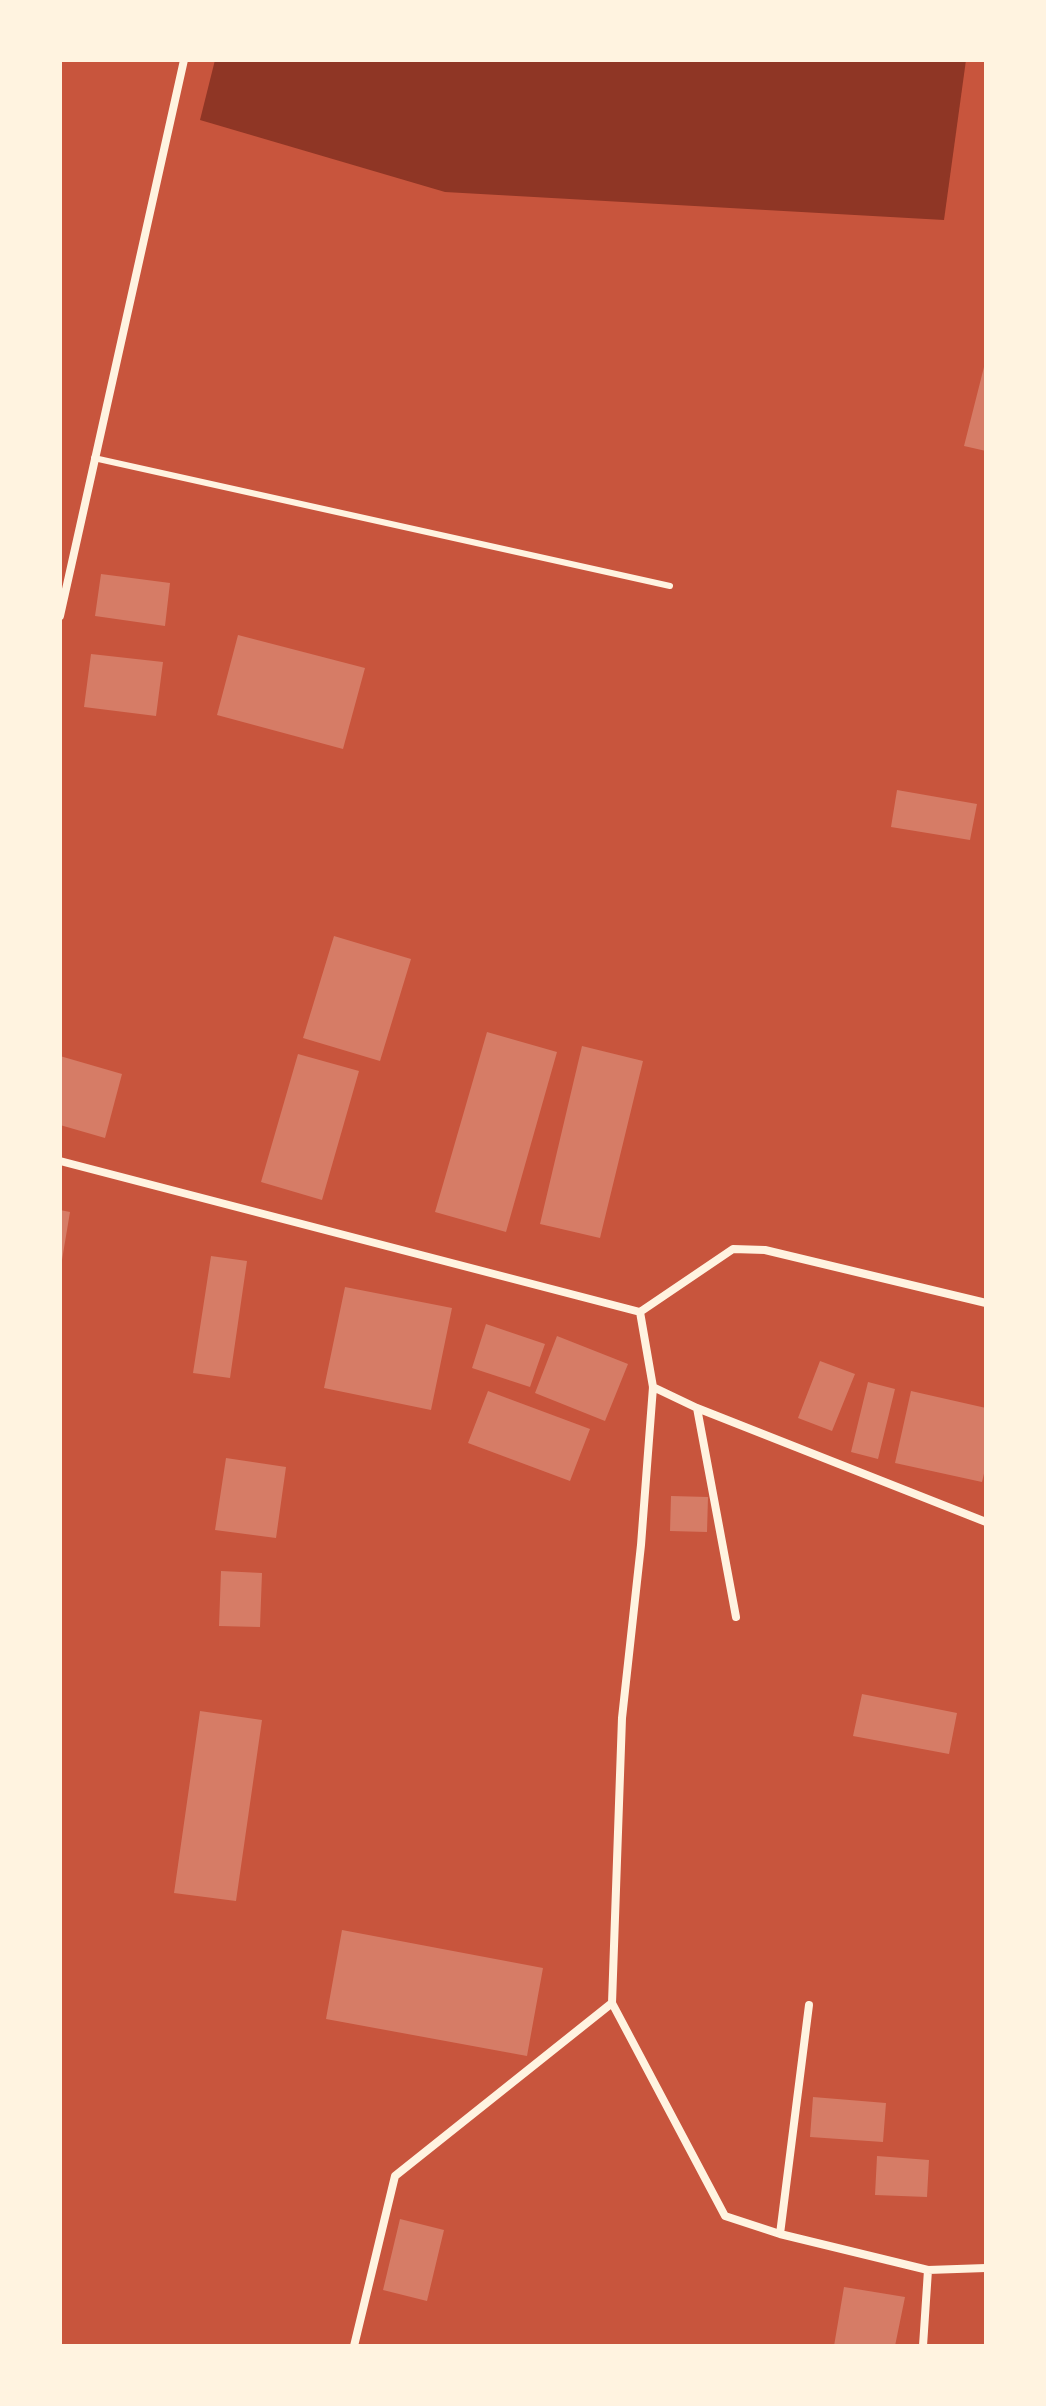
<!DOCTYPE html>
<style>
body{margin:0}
#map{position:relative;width:1046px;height:2406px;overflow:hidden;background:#c8553d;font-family:"Fira Sans Condensed",sans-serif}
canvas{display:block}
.frame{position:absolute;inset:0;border:62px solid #fff3e0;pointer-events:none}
</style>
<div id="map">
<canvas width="1046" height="2406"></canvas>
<div class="frame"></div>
</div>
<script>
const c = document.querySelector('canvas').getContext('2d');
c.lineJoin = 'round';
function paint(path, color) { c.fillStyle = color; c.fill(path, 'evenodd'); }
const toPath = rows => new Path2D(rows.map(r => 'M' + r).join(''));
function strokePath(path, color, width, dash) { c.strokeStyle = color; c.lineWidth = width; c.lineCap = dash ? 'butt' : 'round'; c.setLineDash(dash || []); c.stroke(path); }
const water = toPath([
 [215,60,966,60,944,220,445,192,200,120]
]);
const building = toPath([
 [985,363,986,363,986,451,964,446],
 [101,574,170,583,165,626,95,616],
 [238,635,365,668,343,749,217,715],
 [91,654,163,662,156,716,84,707],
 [897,790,977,804,970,840,891,827],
 [334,936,411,959,380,1061,303,1038],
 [487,1032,557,1052,506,1232,435,1212],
 [582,1046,643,1061,600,1238,540,1224],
 [298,1054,359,1071,322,1200,261,1182],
 [60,1056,122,1074,105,1138,60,1125],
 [60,1210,70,1212,62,1260,60,1260],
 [211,1256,247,1261,230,1378,193,1373],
 [345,1287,452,1308,431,1410,324,1388],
 [486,1324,545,1344,530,1387,472,1368],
 [557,1336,628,1364,605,1421,535,1393],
 [820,1361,855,1374,832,1431,798,1418],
 [868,1382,895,1389,878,1459,851,1452],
 [488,1391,590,1429,570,1481,468,1443],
 [911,1391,986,1408,986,1465,982,1482,895,1463],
 [226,1458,286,1467,276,1538,215,1530],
 [671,1496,708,1497,707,1532,670,1531],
 [221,1571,262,1573,260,1627,219,1626],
 [862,1694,957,1713,949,1754,853,1736],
 [200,1711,262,1720,236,1901,174,1893],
 [342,1930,543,1968,527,2056,326,2019],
 [813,2097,886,2103,883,2142,810,2137],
 [877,2156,929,2160,927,2197,875,2195],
 [400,2219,444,2230,427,2301,383,2290],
 [844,2287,905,2297,895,2346,834,2346]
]);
const service = toPath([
 [94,458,670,586]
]);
const minor = toPath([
 [60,616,184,60],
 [60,1161,640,1312],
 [640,1312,653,1387,641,1545,622,1718,612,2003,725,2216,780,2234,928,2270,986,2268],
 [640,1312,733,1249,765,1250,986,1303],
 [653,1387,697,1408,986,1522],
 [697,1408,736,1617],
 [780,2234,809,2005],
 [354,2346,395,2176,612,2003],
 [923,2346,928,2270]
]);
paint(water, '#8f3625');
paint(building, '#d67c66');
strokePath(service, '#fff3e0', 6);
strokePath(minor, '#fff3e0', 8);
</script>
